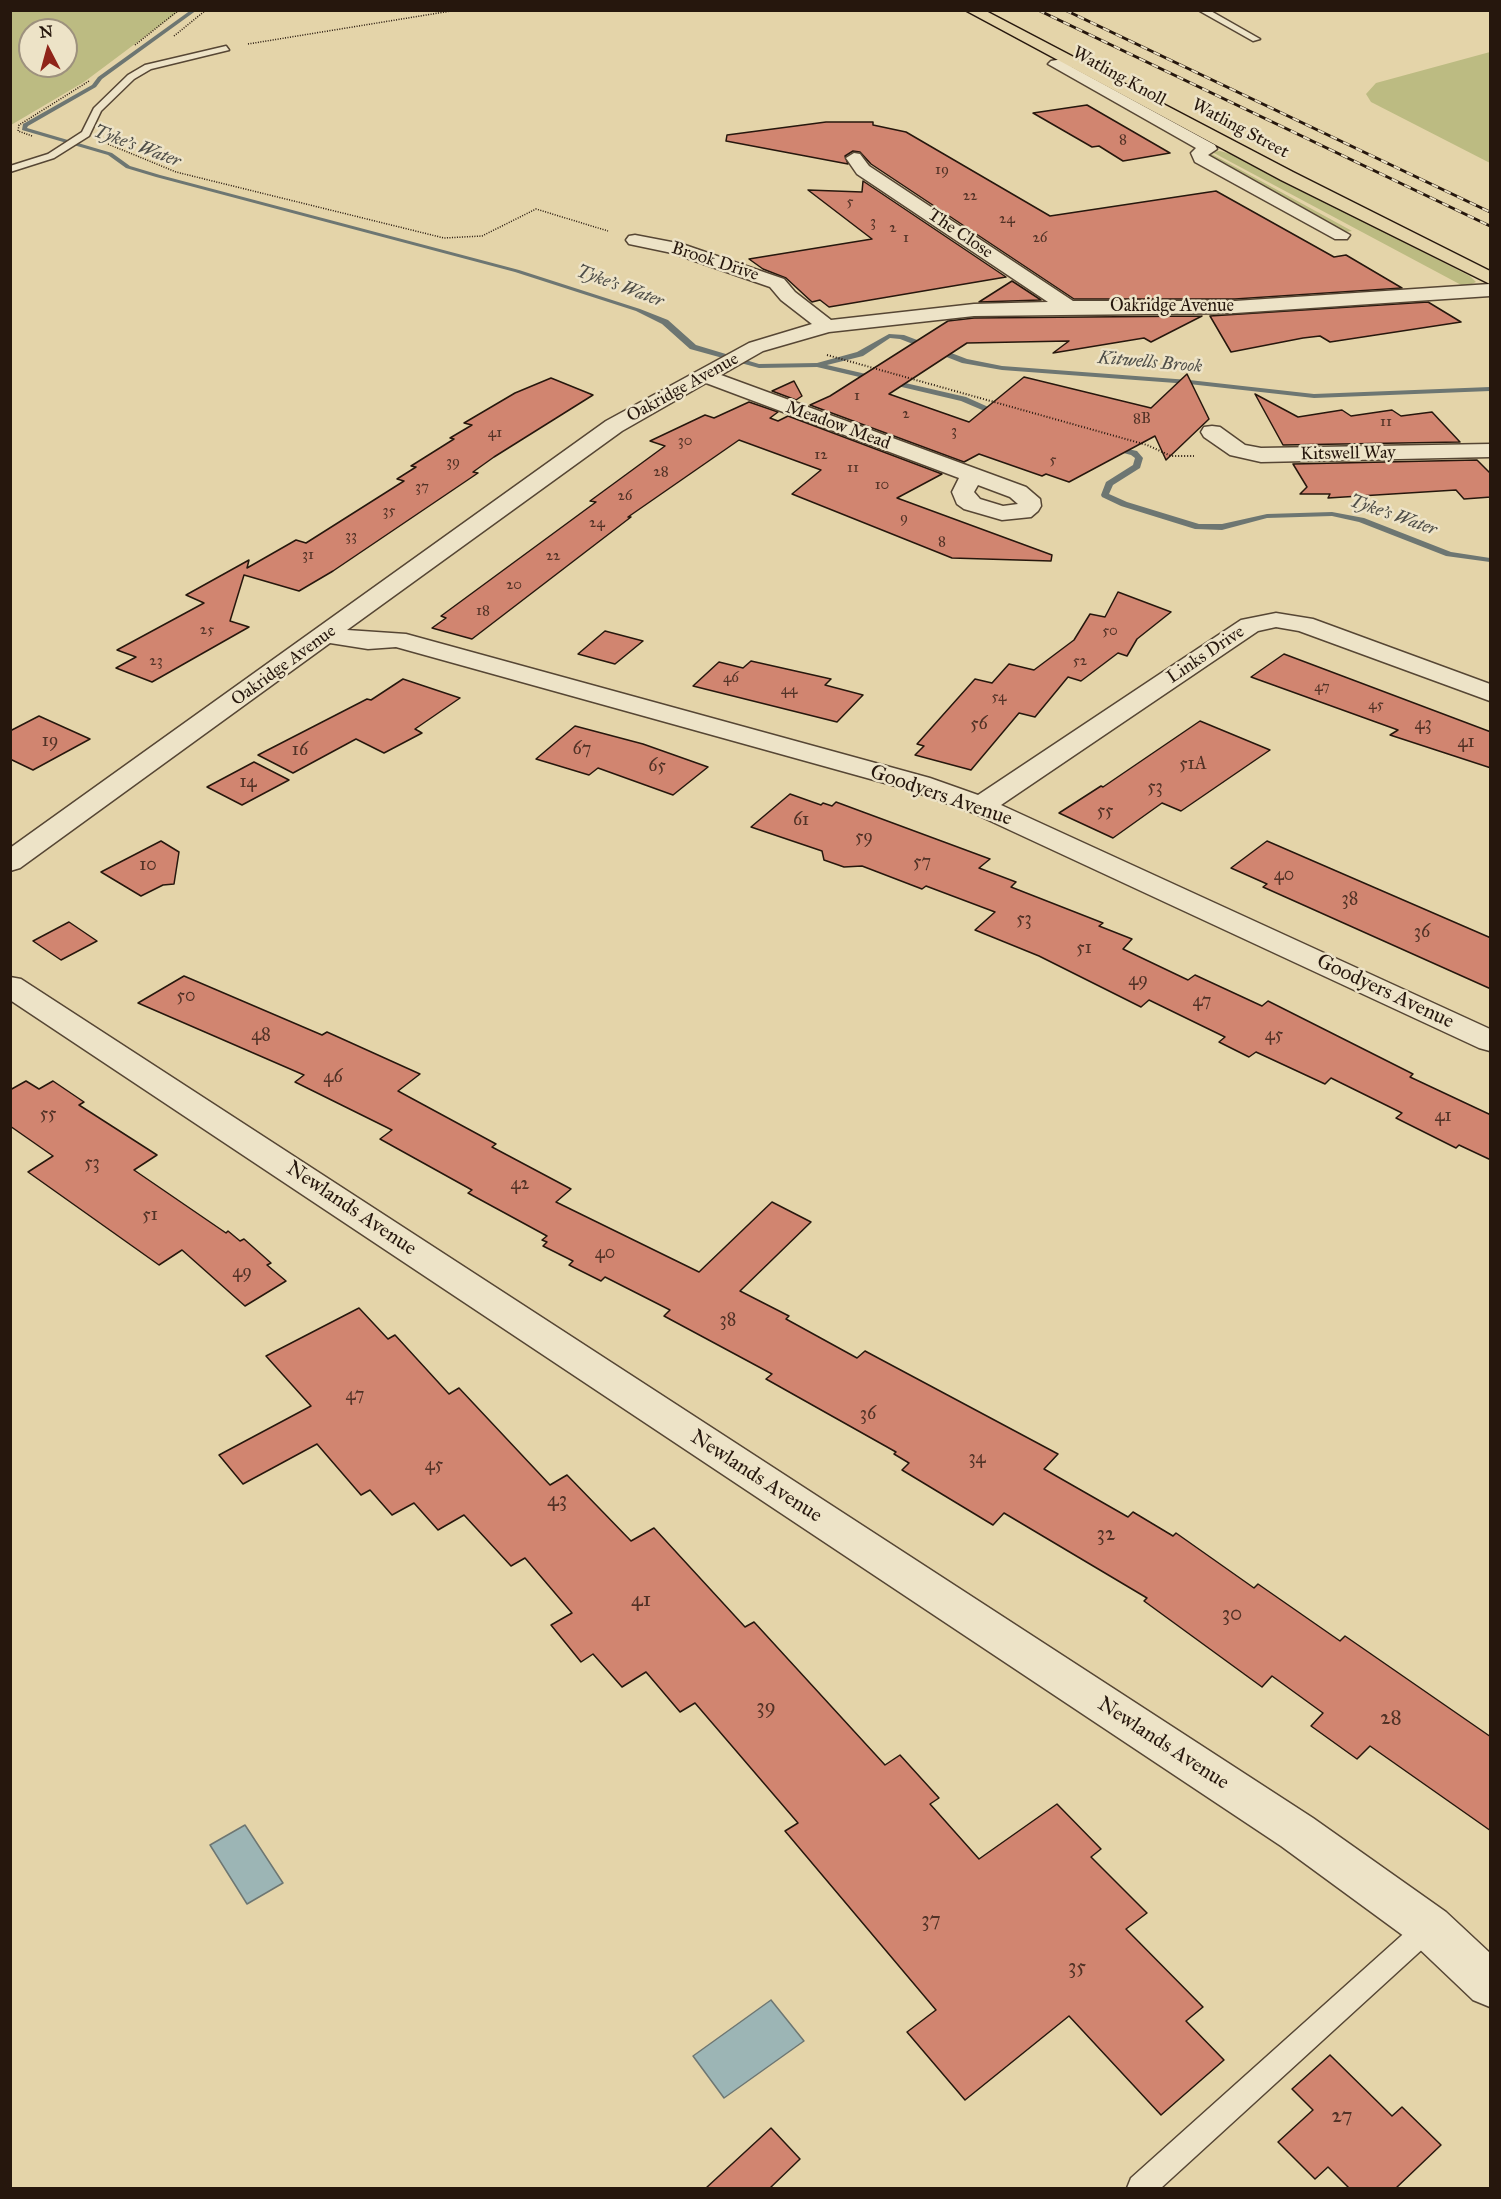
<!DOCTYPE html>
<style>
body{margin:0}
#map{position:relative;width:1501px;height:2199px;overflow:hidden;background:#e4d4a9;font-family:"IM FELL Great Primer",serif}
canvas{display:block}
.frame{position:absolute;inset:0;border:12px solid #26170d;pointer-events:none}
.north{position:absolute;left:18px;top:18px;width:60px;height:60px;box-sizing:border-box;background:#ede3c7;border:2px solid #9d917d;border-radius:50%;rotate:354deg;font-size:16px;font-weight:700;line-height:24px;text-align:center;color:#26170d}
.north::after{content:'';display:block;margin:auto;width:21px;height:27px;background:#8f2418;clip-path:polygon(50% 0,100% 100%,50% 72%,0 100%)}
</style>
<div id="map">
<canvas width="1501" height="2199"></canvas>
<div class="frame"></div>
<div class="north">N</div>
</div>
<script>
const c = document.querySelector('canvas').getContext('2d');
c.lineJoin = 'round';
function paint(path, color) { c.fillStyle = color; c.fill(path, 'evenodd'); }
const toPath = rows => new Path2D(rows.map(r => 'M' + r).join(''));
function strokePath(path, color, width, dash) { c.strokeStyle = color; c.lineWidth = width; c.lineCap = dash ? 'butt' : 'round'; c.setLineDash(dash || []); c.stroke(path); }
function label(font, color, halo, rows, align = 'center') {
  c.font = font + ' "IM FELL Great Primer",serif'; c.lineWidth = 5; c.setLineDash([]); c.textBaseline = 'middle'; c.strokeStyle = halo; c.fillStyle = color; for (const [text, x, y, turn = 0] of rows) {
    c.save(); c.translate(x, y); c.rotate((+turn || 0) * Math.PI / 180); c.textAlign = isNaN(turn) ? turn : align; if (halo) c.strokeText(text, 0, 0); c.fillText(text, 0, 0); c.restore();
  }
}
const green = toPath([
 [10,11,11,10,179,11,84,82,11,125],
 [30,30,66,30,66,66,30,66],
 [1490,52,1490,163,1371,102,1366,94,1376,83],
 [1220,151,1231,154,1470,276,1476,282,1465,287,1212,152],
 [1210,153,1352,231,1346,232,1213,160,1208,157]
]);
const water = toPath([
 [245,1825,283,1883,247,1904,210,1845,245,1825],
 [771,2000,804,2041,724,2098,693,2056,771,2000]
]);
const stream = toPath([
 [191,10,197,10,102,79,96,87,28,126,27,128,112,153,130,166,160,175,519,270,640,309,668,320,696,345,759,364,817,363,857,352,889,334,904,335,967,359,1002,366,1189,380,1314,394,1490,387,1490,391,1314,398,1189,384,1002,370,962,363,900,339,890,338,863,356,827,365,966,397,1004,414,1005,416,1001,418,961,401,817,367,759,368,690,349,662,324,636,311,515,272,156,177,126,168,108,155,22,130,23,124,92,85,98,77,191,10],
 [1109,445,1137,451,1143,458,1140,468,1113,485,1109,494,1127,502,1199,524,1222,524,1267,514,1332,512,1364,518,1451,552,1490,558,1490,562,1446,556,1359,522,1332,516,1267,518,1222,530,1195,529,1121,506,1102,497,1101,495,1106,482,1133,465,1135,458,1131,455,1109,449,1109,445]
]);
const building = toPath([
 [1087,105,1170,153,1123,161,1099,146,1092,147,1033,113,1087,105],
 [826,122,873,122,873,125,906,132,1050,216,1216,191,1334,257,1346,255,1402,288,1235,299,1074,299,871,164,860,152,853,151,845,156,848,164,726,141,727,135,826,122],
 [863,181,1006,277,829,307,820,300,812,302,786,278,763,269,749,259,872,239,808,190,862,192,863,181],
 [1012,281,1041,300,979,302,1012,281],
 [1428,302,1461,322,1330,342,1320,336,1303,338,1231,352,1210,316,1428,302],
 [1202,316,1151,342,1144,338,1053,353,1069,341,967,343,889,394,969,422,1024,377,1151,408,1187,374,1209,419,1166,460,1155,436,1069,482,1046,474,1042,476,979,454,964,462,810,405,830,396,948,321,974,318,1202,316],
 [551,378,593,395,494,457,473,472,478,473,333,571,299,591,244,575,230,621,249,627,152,682,116,668,136,657,117,650,204,603,186,595,249,560,247,568,296,540,306,543,404,481,397,479,416,467,411,466,454,439,450,438,472,425,464,423,515,393,551,378],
 [794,381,802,396,796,400,772,391,794,381],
 [1255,394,1298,417,1342,410,1351,416,1392,410,1401,416,1432,412,1460,442,1283,445,1255,394],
 [749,402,778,412,770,418,778,421,788,416,942,474,897,498,1052,555,1051,561,952,558,792,494,821,470,739,440,628,517,631,517,472,639,432,628,446,618,441,616,596,502,590,501,665,446,650,441,705,415,714,418,749,402],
 [1477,460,1491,474,1491,497,1464,499,1456,490,1328,498,1330,494,1300,494,1307,487,1293,464,1477,460],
 [1118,592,1171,612,1137,639,1127,656,1118,653,1081,681,1068,677,1035,717,1019,713,971,770,915,755,924,746,917,744,975,679,992,683,1009,664,1034,670,1074,640,1090,614,1105,617,1118,592],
 [605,631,643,641,615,664,578,654,605,631],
 [1284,654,1491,732,1491,768,1390,735,1398,730,1251,677,1284,654],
 [751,661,831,679,825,685,863,695,837,722,693,686,719,662,743,668,751,661],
 [403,679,460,698,415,729,422,733,384,753,356,739,293,773,258,755,367,699,371,700,403,679],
 [39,716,50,721,90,739,33,770,10,759,10,731,39,716],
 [1200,721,1270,750,1181,811,1162,803,1113,838,1059,813,1101,786,1103,787,1200,721],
 [575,726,643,744,708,767,673,795,598,768,589,775,536,759,575,726],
 [254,762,289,780,242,805,207,787,254,762],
 [790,794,821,805,823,803,832,806,836,802,990,859,979,868,1016,882,1011,887,1103,923,1099,926,1132,939,1123,949,1188,980,1195,975,1262,1006,1268,1001,1413,1074,1410,1077,1491,1115,1491,1160,1459,1145,1456,1148,1396,1118,1402,1113,1331,1078,1325,1084,1256,1052,1249,1057,1219,1042,1225,1037,1149,1000,1141,1007,1039,956,975,930,995,912,926,886,922,889,862,866,844,867,824,860,822,851,751,827,790,794],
 [161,841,179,852,174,884,163,885,141,896,101,872,161,841],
 [1267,841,1491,938,1491,989,1263,887,1267,884,1231,868,1267,841],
 [69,922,97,941,61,960,33,941,69,922],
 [184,976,322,1035,327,1032,420,1074,398,1091,496,1144,492,1147,571,1189,556,1202,699,1272,772,1202,811,1222,740,1291,789,1316,786,1319,857,1358,865,1351,1058,1454,1044,1469,1128,1517,1133,1512,1173,1536,1176,1533,1254,1588,1258,1584,1340,1641,1345,1636,1491,1737,1491,1831,1370,1746,1357,1759,1311,1726,1323,1713,1272,1676,1262,1687,1144,1601,1147,1598,1004,1513,993,1525,902,1470,909,1463,894,1454,896,1452,766,1379,772,1374,664,1316,670,1310,605,1277,601,1281,569,1265,573,1261,543,1246,547,1242,542,1240,547,1236,468,1193,472,1190,380,1139,392,1130,295,1082,304,1075,138,1003,184,976],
 [26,1081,39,1089,53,1081,84,1102,79,1105,157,1155,134,1170,226,1233,228,1231,240,1241,244,1239,271,1263,267,1265,286,1281,245,1306,182,1250,159,1265,28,1172,53,1156,10,1126,10,1090,26,1081],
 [359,1308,388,1339,395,1335,449,1394,459,1388,550,1485,567,1475,631,1541,654,1528,745,1627,754,1622,885,1765,900,1755,939,1798,930,1804,979,1859,1057,1804,1101,1849,1091,1857,1147,1913,1126,1929,1203,2007,1186,2021,1224,2060,1161,2115,1069,2016,965,2100,907,2032,936,2010,785,1831,798,1823,695,1703,680,1712,646,1672,622,1687,593,1654,581,1662,551,1625,572,1613,525,1558,511,1566,464,1515,438,1530,414,1503,392,1515,370,1490,361,1495,317,1444,243,1484,219,1455,311,1406,266,1356,359,1308],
 [1330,2055,1392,2116,1402,2107,1441,2145,1396,2188,1349,2188,1328,2167,1315,2179,1278,2142,1313,2110,1292,2089,1330,2055],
 [771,2128,800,2159,770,2188,706,2188,771,2128]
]);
const pathFar1 = toPath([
 [174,36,206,10],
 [248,44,457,10],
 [135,45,179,10],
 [32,136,18,131,19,125,89,81],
 [108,144,176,172,444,238,482,236,536,209,608,231]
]);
const path = toPath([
 [827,355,1147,445,1171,456,1194,456]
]);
const lane = toPath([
 [1198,10,1209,10,1260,39,1253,41,1198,10],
 [226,46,229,50,151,69,134,79,101,111,89,136,54,158,10,172,10,166,48,154,82,132,94,108,128,75,145,65,226,46],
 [1429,1915,1438,1919,1442,1927,1438,1935,1161,2188,1127,2188,1131,2178,1420,1919,1429,1915]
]);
const street = toPath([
 [1074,57,1082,62,1072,67,1215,145,1217,149,1208,155,1350,235,1347,239,1335,239,1195,162,1191,153,1196,148,1048,64,1051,61,1074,57],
 [854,153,860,154,869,166,1073,301,1235,301,1490,284,1490,296,1235,313,974,316,829,332,763,351,721,375,1026,487,1040,499,1041,506,1038,511,1031,517,1002,520,964,509,957,504,952,492,959,478,706,383,622,431,347,630,406,634,930,778,978,795,1241,620,1276,613,1313,619,1490,684,1490,701,1299,631,1276,627,1258,631,1001,805,1490,1029,1490,1051,1479,1048,971,812,910,790,396,647,368,649,330,643,20,868,10,871,10,848,606,421,749,343,812,324,781,300,770,287,672,253,629,244,626,240,629,236,635,235,682,244,784,279,795,292,831,320,974,304,1048,302,857,174,846,158,854,153],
 [978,485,1010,497,1018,504,1003,506,980,499,974,492,978,485],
 [1212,426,1220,427,1245,445,1261,448,1490,444,1490,457,1261,462,1230,455,1204,437,1201,432,1204,427,1212,426],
 [10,977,21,979,1313,1818,1446,1912,1490,1953,1490,2007,1473,2000,1412,1942,1281,1846,10,1000,10,977]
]);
const primary = toPath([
 [965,10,984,10,1293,172,1490,271,1490,284,1281,180,965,10]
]);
const rail = toPath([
 [1038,10,1490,226],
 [1065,10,1490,212]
]);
const farNumbernames = [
 ["8",1123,140],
 ["19",942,170],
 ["22",970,196],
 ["5",850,202],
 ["24",1007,219],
 ["3",873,222],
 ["2",893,228],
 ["1",906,238],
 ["26",1040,238],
 ["1",857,396],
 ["2",906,414],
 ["8B",1142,419],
 ["11",1386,422],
 ["3",954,431],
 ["41",495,433],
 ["30",685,441],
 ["12",821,455],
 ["5",1053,460],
 ["39",453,462],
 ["11",853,468],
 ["28",661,472],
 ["10",882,485],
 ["37",422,487],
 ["26",625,496],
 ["35",389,511],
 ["9",904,518],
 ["24",597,523],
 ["33",351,536],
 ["8",942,542],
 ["31",308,555],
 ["22",553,556],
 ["20",514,585],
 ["18",483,611],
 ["25",207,630],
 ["50",1110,631],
 ["23",156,661],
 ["52",1080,661],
 ["46",731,678],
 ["47",1322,687],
 ["44",789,690],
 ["54",999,697],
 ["45",1376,705]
];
const farStreetnames = [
 ["Watling Knoll",1119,77,29],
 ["Watling Street",1240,129,28],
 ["The Close",960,234,34],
 ["Brook Drive",715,262,18],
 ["Oakridge Avenue",1172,307],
 ["Oakridge Avenue",683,388,-29],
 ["Meadow Mead",838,426,20],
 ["Kitswell Way",1348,454,-1],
 ["Links Drive",1206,655,-34],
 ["Oakridge Avenue",284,666,-36]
];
const farWaternames = [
 ["Tyke's Water",137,147,20],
 ["Tyke's Water",620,287,20],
 ["Kitwells Brook",1150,363,5],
 ["Tyke's Water",1393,516,19]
];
const numberNames = [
 ["56",979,725],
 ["43",1423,725],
 ["19",50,742],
 ["41",1466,743],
 ["67",582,750],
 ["16",300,751],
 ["51A",1193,765],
 ["65",657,767],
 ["14",248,783],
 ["53",1155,788],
 ["55",1105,812],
 ["61",801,821],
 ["59",864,838],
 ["57",922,863],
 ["10",148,866],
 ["40",1284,876],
 ["38",1350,900],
 ["53",1024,920],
 ["36",1422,933],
 ["51",1084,949],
 ["49",1138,981],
 ["50",186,997],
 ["47",1202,1002],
 ["48",261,1036],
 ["45",1274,1036],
 ["46",333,1078],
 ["55",48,1115],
 ["41",1443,1117],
 ["53",92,1164],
 ["42",520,1185],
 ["51",150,1216],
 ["40",605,1254],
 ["49",242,1273],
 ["38",728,1321],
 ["47",355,1396],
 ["36",868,1415],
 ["34",977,1459],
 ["45",434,1466]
];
const streetNames = [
 ["Goodyers Avenue",941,796,19],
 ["Goodyers Avenue",1385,992,25],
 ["Newlands Avenue",351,1209,34],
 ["Newlands Avenue",756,1477,33],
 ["Newlands Avenue",1163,1744,33]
];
const nearNumbernames = [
 ["43",557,1501],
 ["32",1106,1535],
 ["41",641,1601],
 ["30",1232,1615],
 ["39",766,1708],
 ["28",1391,1719],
 ["37",931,1921],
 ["35",1077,1968],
 ["27",1342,2117]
];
paint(green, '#bcbb82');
paint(water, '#9cb5b5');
strokePath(water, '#6d7672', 1.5);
paint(stream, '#6d7672');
paint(building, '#d18570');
strokePath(building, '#26170d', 1.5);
strokePath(lane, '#564634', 3);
strokePath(street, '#564634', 3);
strokePath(primary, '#26170d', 3);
strokePath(pathFar1, '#26170d', 1.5, [1, 1.5]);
strokePath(path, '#26170d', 2, [1, 2]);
paint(lane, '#ede3c7');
paint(street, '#ede3c7');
paint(primary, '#e4d4a9');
strokePath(rail, '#26170d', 3);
strokePath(rail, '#ede3c7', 2, [7]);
label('15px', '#513226', null, farNumbernames);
label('18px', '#26170d', '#ede3c7', farStreetnames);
label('italic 18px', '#4f4e48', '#ede3c7', farWaternames);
label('18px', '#513226', null, numberNames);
label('21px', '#26170d', '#ede3c7', streetNames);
label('21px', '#513226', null, nearNumbernames);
</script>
